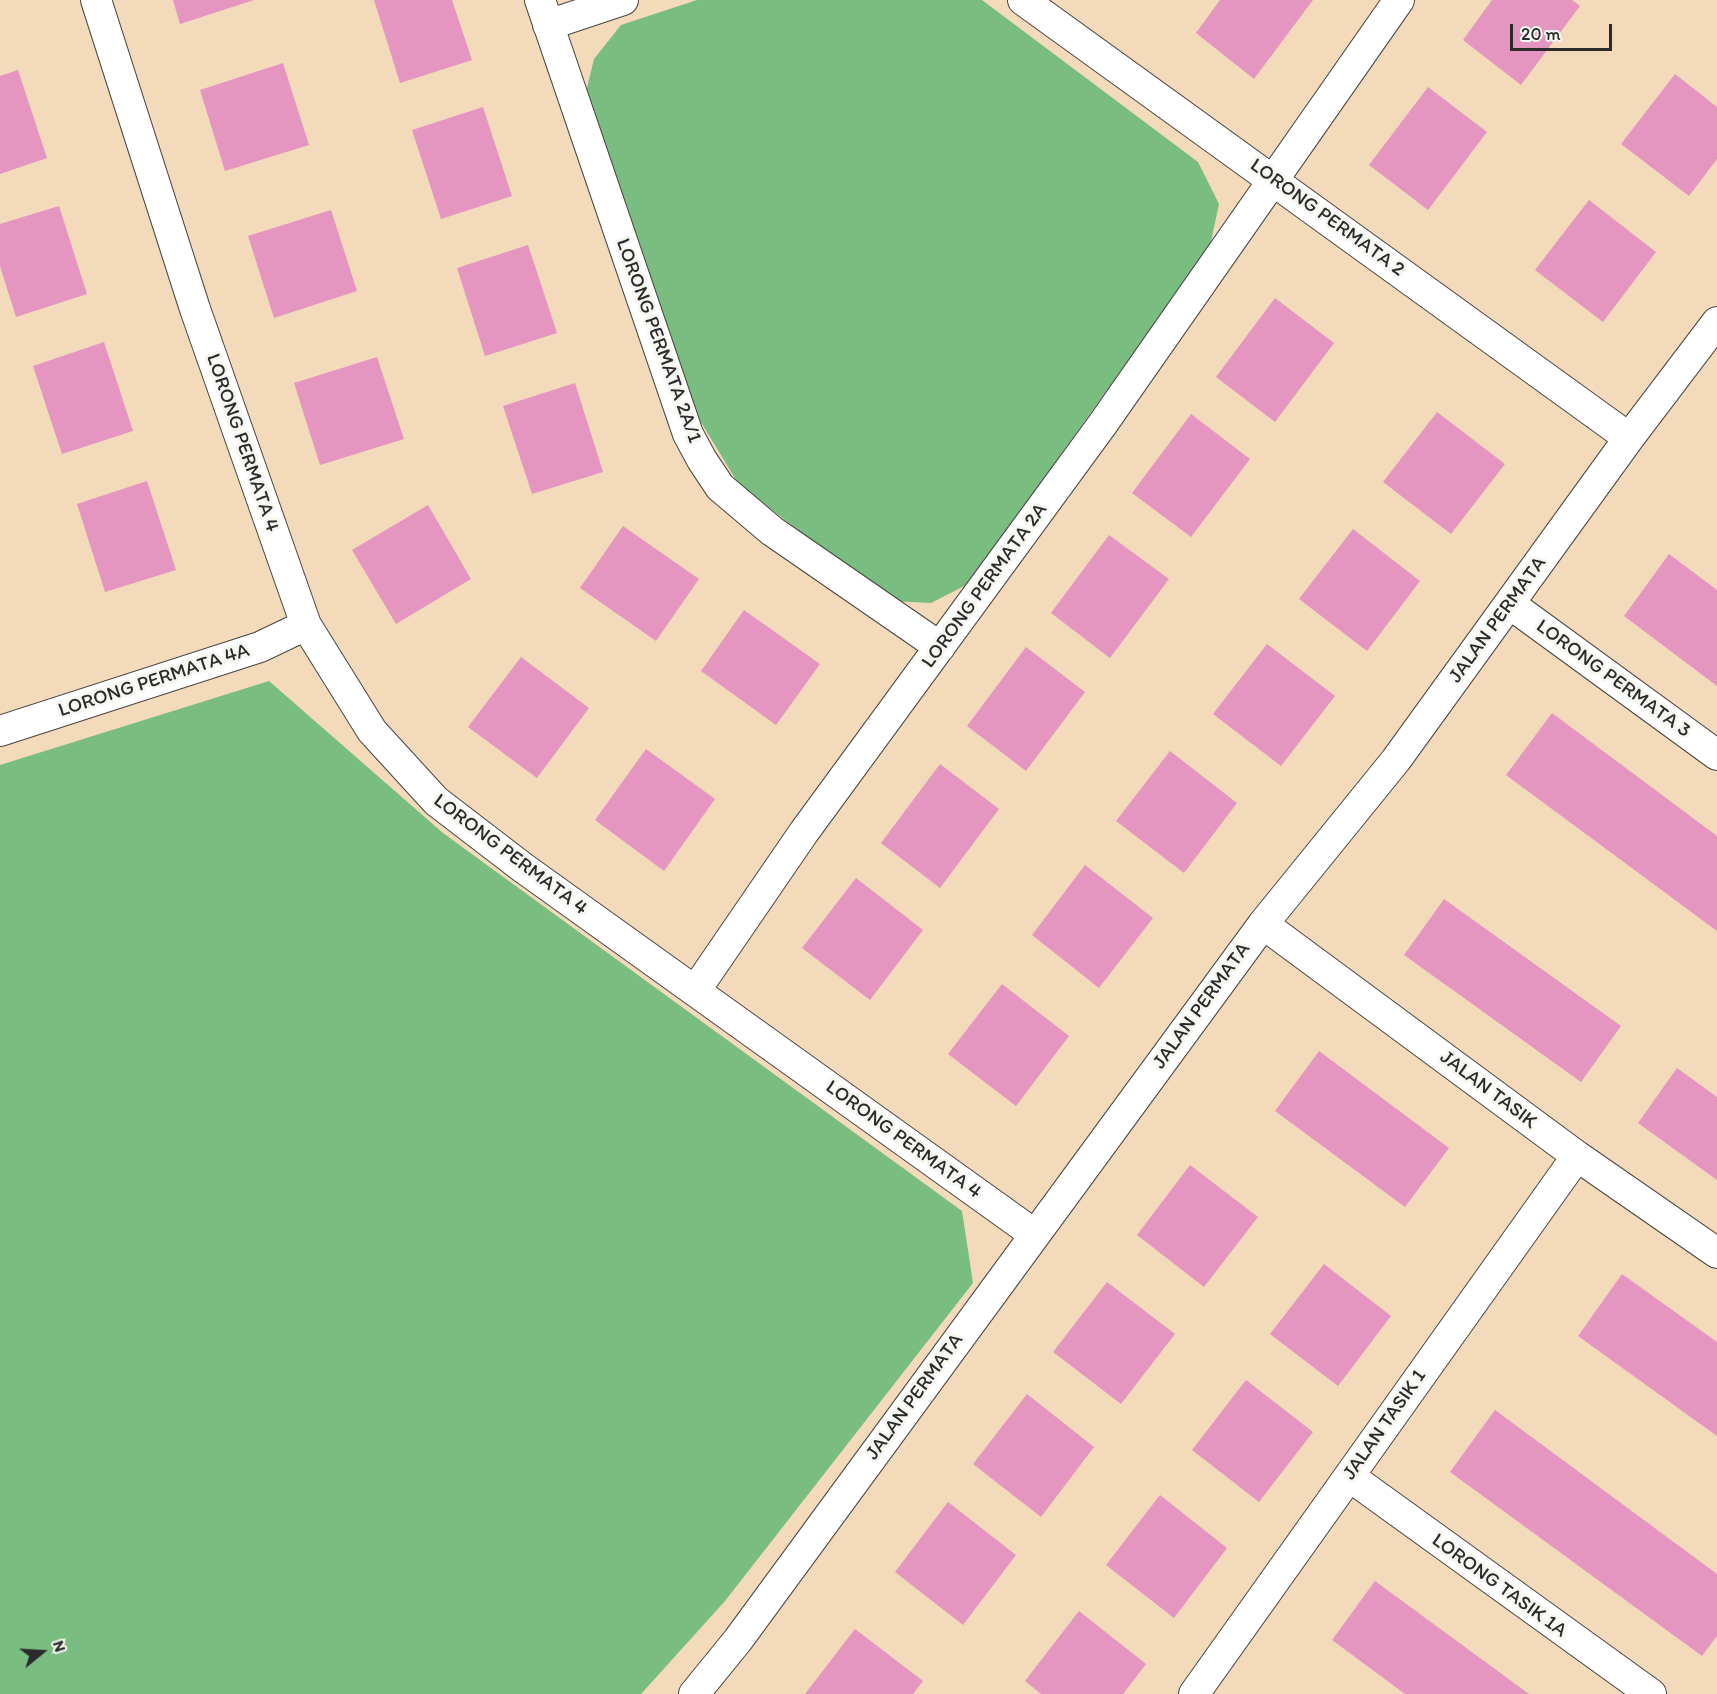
<!DOCTYPE html>
<style>
body{margin:0}
#map{position:relative;width:1717px;height:1694px;overflow:hidden;background:#f2dabb;font-family:Itim,sans-serif}
canvas{display:block}
.north{position:absolute;left:12px;top:1622px;width:60px;height:60px;-webkit-text-stroke:4px #f6f6f2;paint-order:stroke;rotate:72deg;font-size:16px;font-weight:700;line-height:24px;text-align:center;color:#2b2b2b}
.north::after{content:'';display:block;margin:auto;width:21px;height:27px;background:#2b2b2b;clip-path:polygon(50% 0,100% 100%,50% 72%,0 100%)}
.scale{position:absolute;left:1510px;top:24px;width:102px;height:27px;box-sizing:border-box;border:3px solid #2b2b2b;border-top:0;padding-left:8px;font-size:18px;line-height:21px;white-space:nowrap;color:#2b2b2b;-webkit-text-stroke:4px #f6f6f2;paint-order:stroke}
</style>
<div id="map">
<canvas width="1717" height="1694"></canvas>
<div class="north">N</div>
<div class="scale">20 m</div>
</div>
<script>
const c = document.querySelector('canvas').getContext('2d');
c.lineJoin = 'round';
function paint(path, color) { c.fillStyle = color; c.fill(path, 'evenodd'); }
const toPath = rows => new Path2D(rows.map(r => 'M' + r).join(''));
function strokePath(path, color, width, dash) { c.strokeStyle = color; c.lineWidth = width; c.lineCap = dash ? 'butt' : 'round'; c.setLineDash(dash || []); c.stroke(path); }
function label(font, color, halo, rows, align = 'center') {
  c.font = font + ' Itim,sans-serif'; c.lineWidth = 6; c.setLineDash([]); c.textBaseline = 'middle'; c.strokeStyle = halo; c.fillStyle = color; for (const [text, x, y, turn = 0] of rows) {
    c.save(); c.translate(x, y); c.rotate((+turn || 0) * Math.PI / 180); c.textAlign = isNaN(turn) ? turn : align; if (halo) c.strokeText(text, 0, 0); c.fillText(text, 0, 0); c.restore();
  }
}
const forest = toPath([
 [697,0,982,0,1198,162,1219,204,1210,246,968,584,931,603,892,601,739,485,687,399,584,100,594,59,621,25],
 [269,681,443,833,962,1211,973,1283,725,1601,641,1694,0,1694,0,765]
]);
const building = toPath([
 [173,0,254,0,180,24],
 [374,0,452,0,472,60,400,83],
 [1220,0,1313,0,1254,79,1196,33],
 [1492,0,1572,0,1580,6,1521,85,1463,40],
 [283,63,309,145,225,171,200,90],
 [18,70,47,158,0,174,0,76],
 [1675,74,1717,107,1717,159,1689,196,1621,144],
 [1428,87,1487,132,1428,210,1369,165],
 [483,107,512,196,441,219,412,130],
 [1589,200,1656,252,1603,322,1535,270],
 [59,206,87,294,16,317,0,266,0,224],
 [331,210,357,291,274,318,248,236],
 [528,245,557,333,485,356,457,268],
 [1275,298,1334,343,1275,422,1216,377],
 [104,342,133,431,62,454,33,366],
 [377,357,404,439,320,465,294,383],
 [575,383,603,472,532,494,503,406],
 [1437,412,1505,464,1451,534,1383,482],
 [1191,414,1250,459,1191,537,1132,493],
 [147,481,176,570,105,592,77,504],
 [428,505,471,579,396,624,352,550],
 [623,526,699,579,656,641,580,588],
 [1353,529,1420,581,1367,651,1299,599],
 [1109,535,1169,579,1110,658,1051,613],
 [1669,554,1717,590,1717,686,1624,616],
 [744,610,820,664,776,725,701,671],
 [1267,644,1335,696,1281,766,1213,714],
 [1026,647,1085,692,1026,771,967,726],
 [521,657,589,708,537,778,468,727],
 [1552,713,1717,836,1717,931,1506,775],
 [646,749,715,799,664,871,595,820],
 [1170,751,1237,803,1184,873,1116,821],
 [940,764,999,809,940,888,881,843],
 [1085,865,1153,918,1099,988,1032,935],
 [856,878,923,930,870,1000,802,948],
 [1444,899,1621,1026,1581,1082,1404,955],
 [1002,984,1069,1036,1016,1106,948,1054],
 [1319,1051,1449,1148,1405,1207,1275,1111],
 [1677,1068,1717,1097,1717,1180,1638,1123],
 [1190,1165,1258,1217,1204,1287,1137,1235],
 [1324,1264,1391,1316,1338,1386,1270,1334],
 [1622,1274,1717,1342,1717,1436,1578,1336],
 [1107,1282,1175,1334,1121,1404,1053,1352],
 [1246,1380,1313,1432,1259,1502,1192,1450],
 [1027,1394,1094,1447,1041,1517,973,1464],
 [1495,1410,1717,1574,1717,1636,1702,1656,1450,1472],
 [1160,1495,1227,1548,1174,1618,1106,1565],
 [948,1502,1016,1555,963,1625,895,1572],
 [1375,1581,1529,1694,1405,1694,1332,1640],
 [1079,1611,1146,1664,1123,1694,1041,1694,1025,1681],
 [855,1629,923,1681,913,1694,805,1694]
]);
const street = toPath([
 [96,0,195,309,306,625,372,731,436,801,522,867,1034,1234],
 [540,0,688,434,702,460,720,487,772,531,940,647],
 [1023,0,1629,438],
 [548,25,623,0],
 [1510,604,1717,755],
 [0,731,260,647,306,625],
 [1263,924,1577,1156,1717,1253],
 [695,991,804,832,1102,425,1399,0],
 [1349,1476,1651,1694],
 [694,1694,738,1640,1263,924,1396,760,1629,438,1717,322],
 [1194,1694,1577,1156]
]);
const streetNames = [
 ["LORONG PERMATA 2",1327,218,36],
 ["LORONG PERMATA 2A/1",658,341,70],
 ["LORONG PERMATA 4",242,443,71],
 ["LORONG PERMATA 2A",985,586,-54],
 ["JALAN PERMATA",1498,620,-54],
 ["LORONG PERMATA 3",1613,679,36],
 ["LORONG PERMATA 4A",154,681,-18],
 ["LORONG PERMATA 4",510,855,37],
 ["JALAN PERMATA",1202,1006,-54],
 ["JALAN TASIK",1488,1090,37],
 ["LORONG PERMATA 4",903,1140,36],
 ["JALAN PERMATA",915,1397,-54],
 ["JALAN TASIK 1",1385,1425,-55],
 ["LORONG TASIK 1A",1499,1586,36]
];
paint(forest, '#79bd80');
paint(building, '#e496c0');
strokePath(street, '#494541', 32);
strokePath(street, '#fff', 30);
label('20px', '#2b2b2b', '#f6f6f2', streetNames);
</script>
